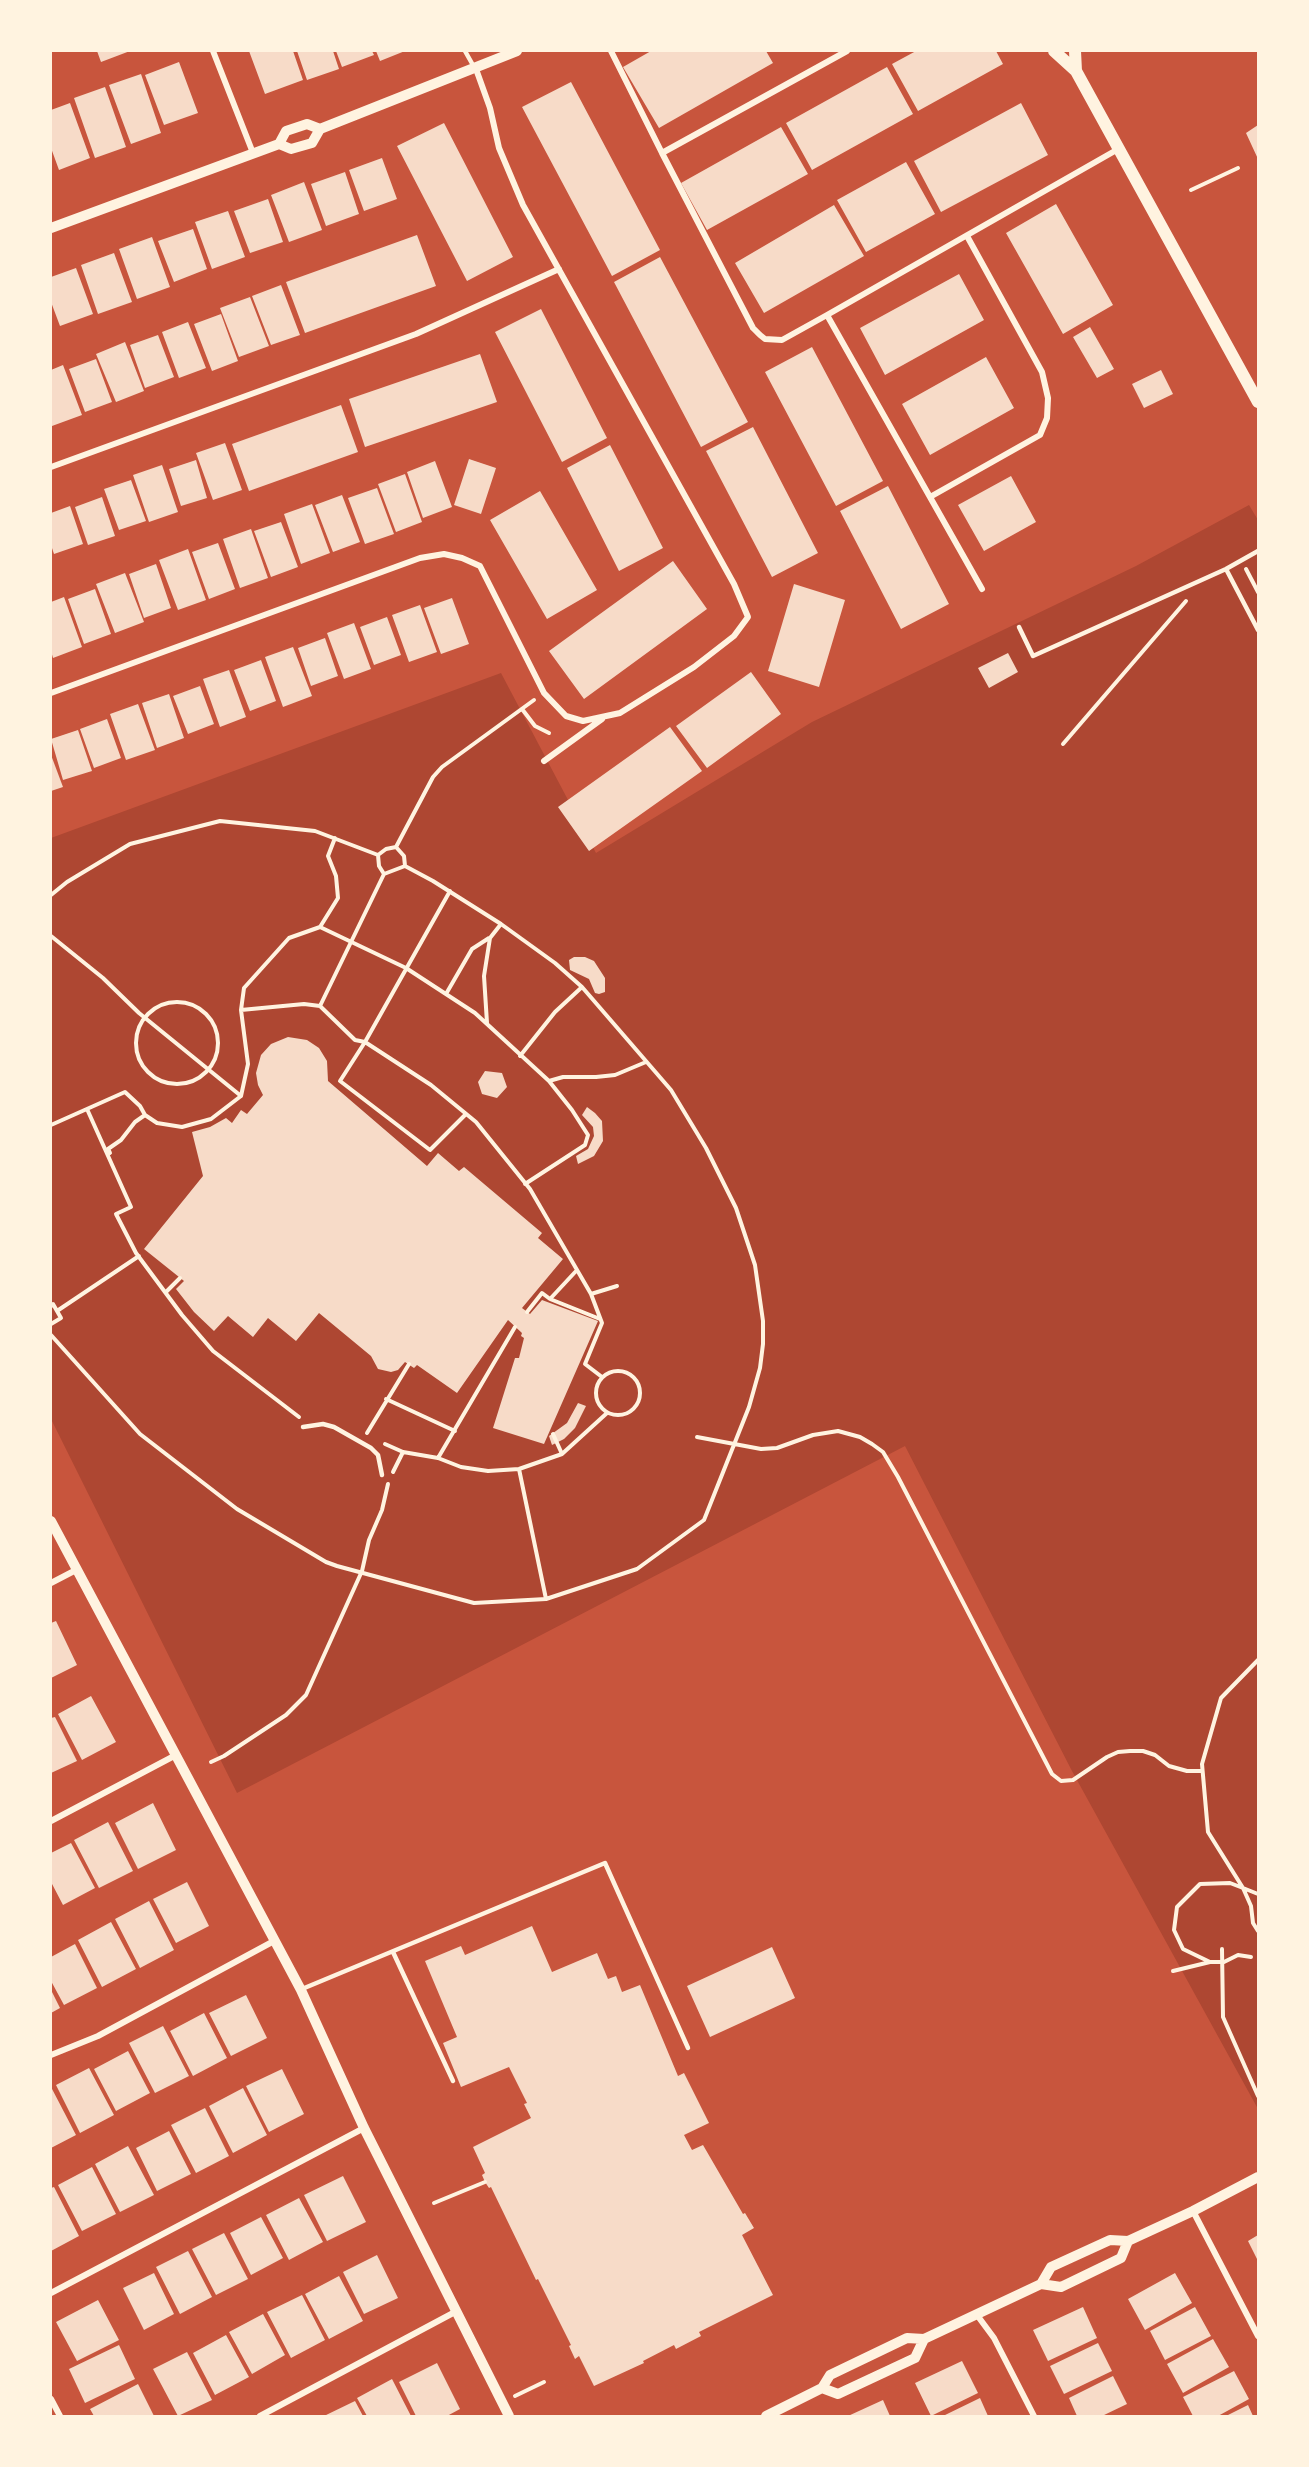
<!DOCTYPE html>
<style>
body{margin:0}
#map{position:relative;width:1309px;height:2467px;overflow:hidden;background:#c8553d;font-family:Figtree,sans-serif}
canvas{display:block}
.frame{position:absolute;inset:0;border:52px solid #fff3e0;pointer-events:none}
</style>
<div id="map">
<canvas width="1309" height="2467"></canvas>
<div class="frame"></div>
</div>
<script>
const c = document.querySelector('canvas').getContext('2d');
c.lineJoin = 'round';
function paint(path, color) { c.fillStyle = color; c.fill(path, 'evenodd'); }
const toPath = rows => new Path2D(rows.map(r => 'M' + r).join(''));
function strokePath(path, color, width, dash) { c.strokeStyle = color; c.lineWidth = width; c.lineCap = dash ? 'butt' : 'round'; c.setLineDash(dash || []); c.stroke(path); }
const green = toPath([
 [1249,505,1258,520,1258,2109,1072,1771,905,1446,237,1793,51,1419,51,838,501,673,596,853,812,722,1136,566]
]);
const building = toPath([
 [97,51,130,51,101,62],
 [249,51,293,51,303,80,265,94],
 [297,51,333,51,339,69,307,80],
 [336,51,372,51,374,55,342,67],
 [376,51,405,51,380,61],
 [651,51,766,51,773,63,659,128,623,67],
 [916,51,996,51,1003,64,918,111,892,64],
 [179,62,198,113,164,125,145,75],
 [887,67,913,114,812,170,786,123],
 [141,74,161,133,131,144,109,85],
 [571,82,660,250,612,276,522,107],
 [105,87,126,147,95,158,74,98],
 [70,103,90,158,59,170,51,148,51,110],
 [1021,103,1048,155,941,212,914,161],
 [444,123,513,257,467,281,397,146],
 [1258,125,1258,159,1246,133],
 [781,127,808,174,707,230,681,183],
 [382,158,397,199,364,211,349,170],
 [906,162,935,214,866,252,837,200],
 [345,172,359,214,326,226,311,184],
 [304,182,322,230,289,242,271,195],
 [268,199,283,242,250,253,234,211],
 [1056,204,1113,305,1063,334,1006,233],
 [834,205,864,256,764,313,735,263],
 [228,211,245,257,212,269,195,222],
 [193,229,207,269,174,282,158,241],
 [417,235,436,286,305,333,286,282],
 [152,237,170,287,137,299,119,249],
 [114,253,132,302,98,314,81,265],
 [660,257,748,422,701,447,614,282],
 [76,268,93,314,60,326,51,302,51,277],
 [959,274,984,320,885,375,860,328],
 [281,285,300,335,271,345,252,296],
 [250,297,269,346,239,357,220,308],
 [541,309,607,438,562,462,495,332],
 [221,314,238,361,212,371,194,324],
 [188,322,206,368,179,378,162,332],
 [1090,327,1114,369,1097,378,1073,337],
 [158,335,174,377,145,388,130,345],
 [125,342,144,391,116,402,96,354],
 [812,347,883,481,836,506,765,372],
 [480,354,497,402,365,447,349,399],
 [986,357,1014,408,930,455,902,404],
 [96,359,112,402,85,412,69,369],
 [63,365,82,415,52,426,51,370],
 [1161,370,1173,394,1144,408,1132,384],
 [341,405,358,452,249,491,232,444],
 [753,427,818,553,772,577,706,451],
 [225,443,242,490,213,500,196,453],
 [610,445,663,548,619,571,567,468],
 [469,459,496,468,481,514,454,505],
 [196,460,207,498,181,506,169,469],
 [435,461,452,507,423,518,407,472],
 [162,465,178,512,149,522,133,475],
 [405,474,422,522,396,532,378,484],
 [1011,476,1036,522,984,551,958,505],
 [131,480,146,521,119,530,104,489],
 [888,486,949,604,901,629,840,511],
 [377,488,394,534,365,544,348,498],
 [540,491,597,590,547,619,490,520],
 [342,495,360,542,333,552,315,505],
 [102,497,115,536,88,545,75,507],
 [312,504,330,553,301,564,284,514],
 [70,506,83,544,54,554,51,545,51,513],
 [281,522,298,567,271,577,254,531],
 [251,529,268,578,240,588,223,539],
 [218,543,235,589,209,599,192,552],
 [188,549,206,600,178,610,159,560],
 [673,561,707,609,584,699,549,651],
 [156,564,171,608,144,618,129,574],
 [125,573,144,622,115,633,96,584],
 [794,584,845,600,819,687,768,671],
 [95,589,111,634,84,644,68,599],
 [64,597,82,647,53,658,51,651,51,602],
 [452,598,469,644,441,654,424,608],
 [420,605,437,652,409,662,392,615],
 [387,617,401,655,374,665,360,627],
 [354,623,371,669,344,679,327,633],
 [325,638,338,676,311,686,298,648],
 [293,647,312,696,283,707,265,657],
 [1008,653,1018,672,989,688,978,668],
 [261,660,276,701,250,711,234,670],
 [229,670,246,717,220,727,203,679],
 [751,672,781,714,707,768,676,726],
 [200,686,214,724,188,734,173,696],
 [169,694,184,738,157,748,142,703],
 [138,704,155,750,126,760,110,714],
 [107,719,121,758,94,768,80,729],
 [670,727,702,771,589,851,558,807],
 [78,730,92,771,63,780,51,739],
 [51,755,63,787,51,791],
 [574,957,585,957,594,961,605,978,605,992,599,994,595,993,589,979,570,970,569,960],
 [288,1037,307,1040,319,1048,327,1061,328,1081,427,1166,438,1153,459,1171,464,1167,542,1233,538,1238,563,1259,522,1308,530,1314,542,1300,598,1321,544,1444,493,1428,515,1358,519,1358,524,1338,521,1336,522,1333,508,1320,457,1393,417,1365,414,1368,405,1362,398,1370,391,1372,378,1369,371,1356,319,1313,296,1341,268,1318,253,1337,228,1316,214,1331,194,1312,176,1289,184,1281,144,1249,203,1176,192,1132,210,1127,226,1118,232,1123,241,1110,247,1114,263,1095,258,1085,256,1073,261,1055,271,1044],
 [485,1071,502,1073,507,1087,497,1098,482,1094,478,1082],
 [587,1107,595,1113,602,1121,603,1141,594,1156,578,1164,576,1156,588,1149,594,1136,593,1127,582,1115],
 [578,1403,586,1406,575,1428,564,1439,552,1445,549,1436,567,1423],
 [56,1621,77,1665,51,1678,51,1623],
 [91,1696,116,1742,82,1760,58,1714],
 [55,1717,77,1761,51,1773,51,1718],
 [153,1803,176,1850,138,1869,115,1823],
 [108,1822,133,1871,99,1888,74,1840],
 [71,1843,95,1888,63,1905,51,1882,51,1853],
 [187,1882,209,1926,176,1943,153,1899],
 [149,1901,174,1950,140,1968,115,1919],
 [111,1922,136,1969,102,1987,78,1940],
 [532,1926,552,1972,597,1953,608,1979,616,1976,622,1992,640,1985,678,2076,684,2073,709,2123,684,2135,692,2150,703,2145,743,2214,745,2213,754,2228,742,2235,773,2295,699,2332,701,2336,676,2349,674,2345,643,2361,644,2363,594,2386,579,2356,575,2359,569,2346,571,2345,538,2279,536,2280,491,2187,489,2188,485,2182,482,2175,485,2173,473,2147,531,2118,524,2104,527,2103,509,2067,461,2087,443,2043,457,2037,425,1961,461,1946,465,1955],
 [75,1944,97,1988,64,2005,51,1981,51,1957],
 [772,1947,795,1998,710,2037,687,1986],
 [51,1990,60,2008,51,2013],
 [246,1995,267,2038,231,2056,209,2013],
 [204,2013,227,2058,193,2076,170,2031],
 [163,2026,189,2076,155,2093,129,2043],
 [128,2051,150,2093,116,2111,94,2069],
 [89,2068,114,2115,80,2133,56,2085],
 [282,2069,304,2114,269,2132,246,2086],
 [51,2087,76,2135,51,2148],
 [243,2088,267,2135,233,2153,209,2106],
 [205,2108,229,2156,196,2173,171,2125],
 [169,2131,191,2174,157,2191,136,2148],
 [128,2146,154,2195,120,2212,95,2164],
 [92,2167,116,2214,82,2231,58,2185],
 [343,2176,366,2222,327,2241,304,2195],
 [54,2187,79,2236,51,2251,51,2188],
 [299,2198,323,2242,289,2260,266,2215],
 [261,2217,283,2258,251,2275,230,2233],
 [224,2233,248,2279,216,2295,192,2249],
 [1258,2235,1258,2261,1248,2241],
 [188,2251,212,2297,180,2314,156,2267],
 [377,2255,398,2298,364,2314,343,2272],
 [154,2273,174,2314,144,2330,123,2288],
 [1175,2273,1192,2303,1145,2330,1128,2299],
 [339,2276,363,2321,329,2339,305,2294],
 [302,2295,325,2340,291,2358,267,2312],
 [98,2300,119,2340,77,2361,56,2322],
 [1083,2307,1097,2338,1048,2361,1033,2330],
 [1195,2307,1211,2336,1165,2360,1150,2331],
 [263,2314,285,2355,252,2374,229,2332],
 [226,2335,249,2377,215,2395,193,2353],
 [1213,2339,1229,2367,1183,2393,1167,2364],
 [1098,2343,1112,2371,1064,2394,1050,2366],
 [119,2345,135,2379,85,2403,69,2369],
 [187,2352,212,2400,178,2416,153,2369],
 [962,2361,978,2393,931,2416,915,2383],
 [437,2363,460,2409,447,2416,416,2416,399,2382],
 [1234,2371,1249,2399,1218,2416,1193,2416,1183,2397],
 [1113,2376,1127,2404,1102,2416,1077,2416,1069,2398],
 [392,2379,411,2416,367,2416,357,2398],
 [138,2384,154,2416,94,2416,90,2409],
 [980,2398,988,2416,943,2416],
 [883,2400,890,2416,848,2416],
 [355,2401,363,2416,324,2416],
 [1248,2405,1253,2416,1226,2416]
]);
const path = toPath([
 [1191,190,1238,168],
 [1246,569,1258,592],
 [522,709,535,726,549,733],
 [1063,744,1186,601],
 [396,847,433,777,442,767,534,700],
 [450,891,365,1042,340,1081,430,1150,466,1114],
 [51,895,67,882,130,844,220,821,315,831,378,855],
 [320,927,406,968,475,1013,549,1081,572,1110,588,1135,585,1145,525,1184],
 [51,936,103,978,139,1013,241,1096],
 [446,994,472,949,489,938],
 '136 1043a41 41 0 1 1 82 0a41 41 0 1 1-82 0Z',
 [320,1006,384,874],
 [241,1010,304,1004,320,1006,355,1040,365,1042,431,1085,476,1122,530,1189,591,1294,602,1323,585,1364,602,1377],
 [487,1023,484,976,490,938,501,924],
 [520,1056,555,1012,582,987],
 [549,1081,563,1077,596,1077,615,1075,646,1062],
 [87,1109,131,1207,116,1214,136,1253,182,1315,213,1351,299,1417],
 [51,1125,125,1092,140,1106,145,1115,157,1123,182,1127,211,1119,241,1096,248,1064,241,1010,244,988,289,938,320,927,338,898,336,876,328,856,335,838],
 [110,1153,108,1149,121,1140,135,1122,145,1115],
 [166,1292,180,1278],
 [591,1294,617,1286],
 [550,1299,600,1319],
 [51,1306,53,1304,61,1318,51,1324],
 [57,1311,139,1256],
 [527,1312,542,1293,550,1299,577,1270],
 [51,1335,140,1434,237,1509,326,1562,337,1566,474,1603,546,1599,637,1569,704,1520,749,1407,760,1368,763,1344,763,1321,755,1265,736,1208,706,1148,671,1090,582,987,555,963,501,924,433,881,405,866,384,874,379,866,378,855,386,849,396,847,404,856,405,866],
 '596 1393a22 22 0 1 1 44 0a22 22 0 1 1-44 0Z',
 [386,1399,455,1431],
 [367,1433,409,1364],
 [553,1434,562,1454],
 [697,1437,761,1449,777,1448,813,1435,838,1431,860,1437,872,1444,883,1452,898,1477,1052,1774,1061,1781,1073,1780,1107,1757,1118,1752,1130,1751,1143,1751,1155,1755,1169,1766,1187,1771,1202,1771],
 [385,1444,403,1452,438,1458,461,1467,488,1471,519,1469,562,1454,607,1413],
 [438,1458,515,1327],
 [519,1469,546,1599],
 [393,1472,403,1452],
 [1258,1660,1221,1698,1202,1764,1208,1832,1243,1888,1258,1894],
 [211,1762,224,1756,286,1715,306,1695,362,1571,369,1540,382,1510,388,1484],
 [1222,1949,1223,2017,1258,2096],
 [1251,1957,1238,1955,1224,1962,1210,1962,1183,1949,1174,1930,1177,1907,1200,1884,1230,1883,1243,1888,1251,1906,1253,1923,1258,1931],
 [1173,1971,1210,1962],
 [434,2203,485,2182],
 [515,2396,544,2382]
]);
const service = toPath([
 [465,51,474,67],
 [1226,569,1258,630],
 [1019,627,1033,656,1226,569,1258,551],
 [303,1427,323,1424,334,1427,371,1448,378,1455,382,1475],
 [393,1952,453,2081],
 [302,1989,605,1863,688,2048]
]);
const minor = toPath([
 [213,51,253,153],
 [611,51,662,153,847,51],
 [662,153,753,328,760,335,765,339,782,340,827,315],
 [51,467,416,334,559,269],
 [930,497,1040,435,1047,418,1048,398,1042,372,967,236],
 [982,589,827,315,1120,148],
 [51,693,420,558,444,554,462,558,480,566,544,693,566,716,583,721,620,713,694,667,734,636,748,617,734,584,523,205,499,148,490,108,476,69],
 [544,761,602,719],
 [51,1583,76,1570],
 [51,1821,176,1755],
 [51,2055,98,2036,274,1941],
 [1193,2211,1258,2336],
 [51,2293,364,2128],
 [977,2315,994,2338,1034,2416],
 [51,2399,60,2416],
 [260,2416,455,2312]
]);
const tertiary = toPath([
 [279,144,291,149,312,143,320,129,517,51],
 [51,228,279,144,286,131,307,124,320,129],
 [51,1521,301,1990,364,2128,509,2416],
 [1041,2284,1051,2267,1110,2240,1128,2241,1193,2211,1258,2177],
 [822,2388,838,2394,915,2358,924,2339],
 [766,2416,822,2388,830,2375,907,2338,924,2339,1041,2284,1061,2287,1121,2258,1128,2241]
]);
const secondary = toPath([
 [1054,51,1076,71,1258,402],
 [1075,51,1076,71]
]);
paint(green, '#ae4732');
paint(building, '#f7dbc8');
strokePath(path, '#fff3e0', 4);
strokePath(service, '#fff3e0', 4.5);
strokePath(minor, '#fff3e0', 6);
strokePath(tertiary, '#fff3e0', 10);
strokePath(secondary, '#fff3e0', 12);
</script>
